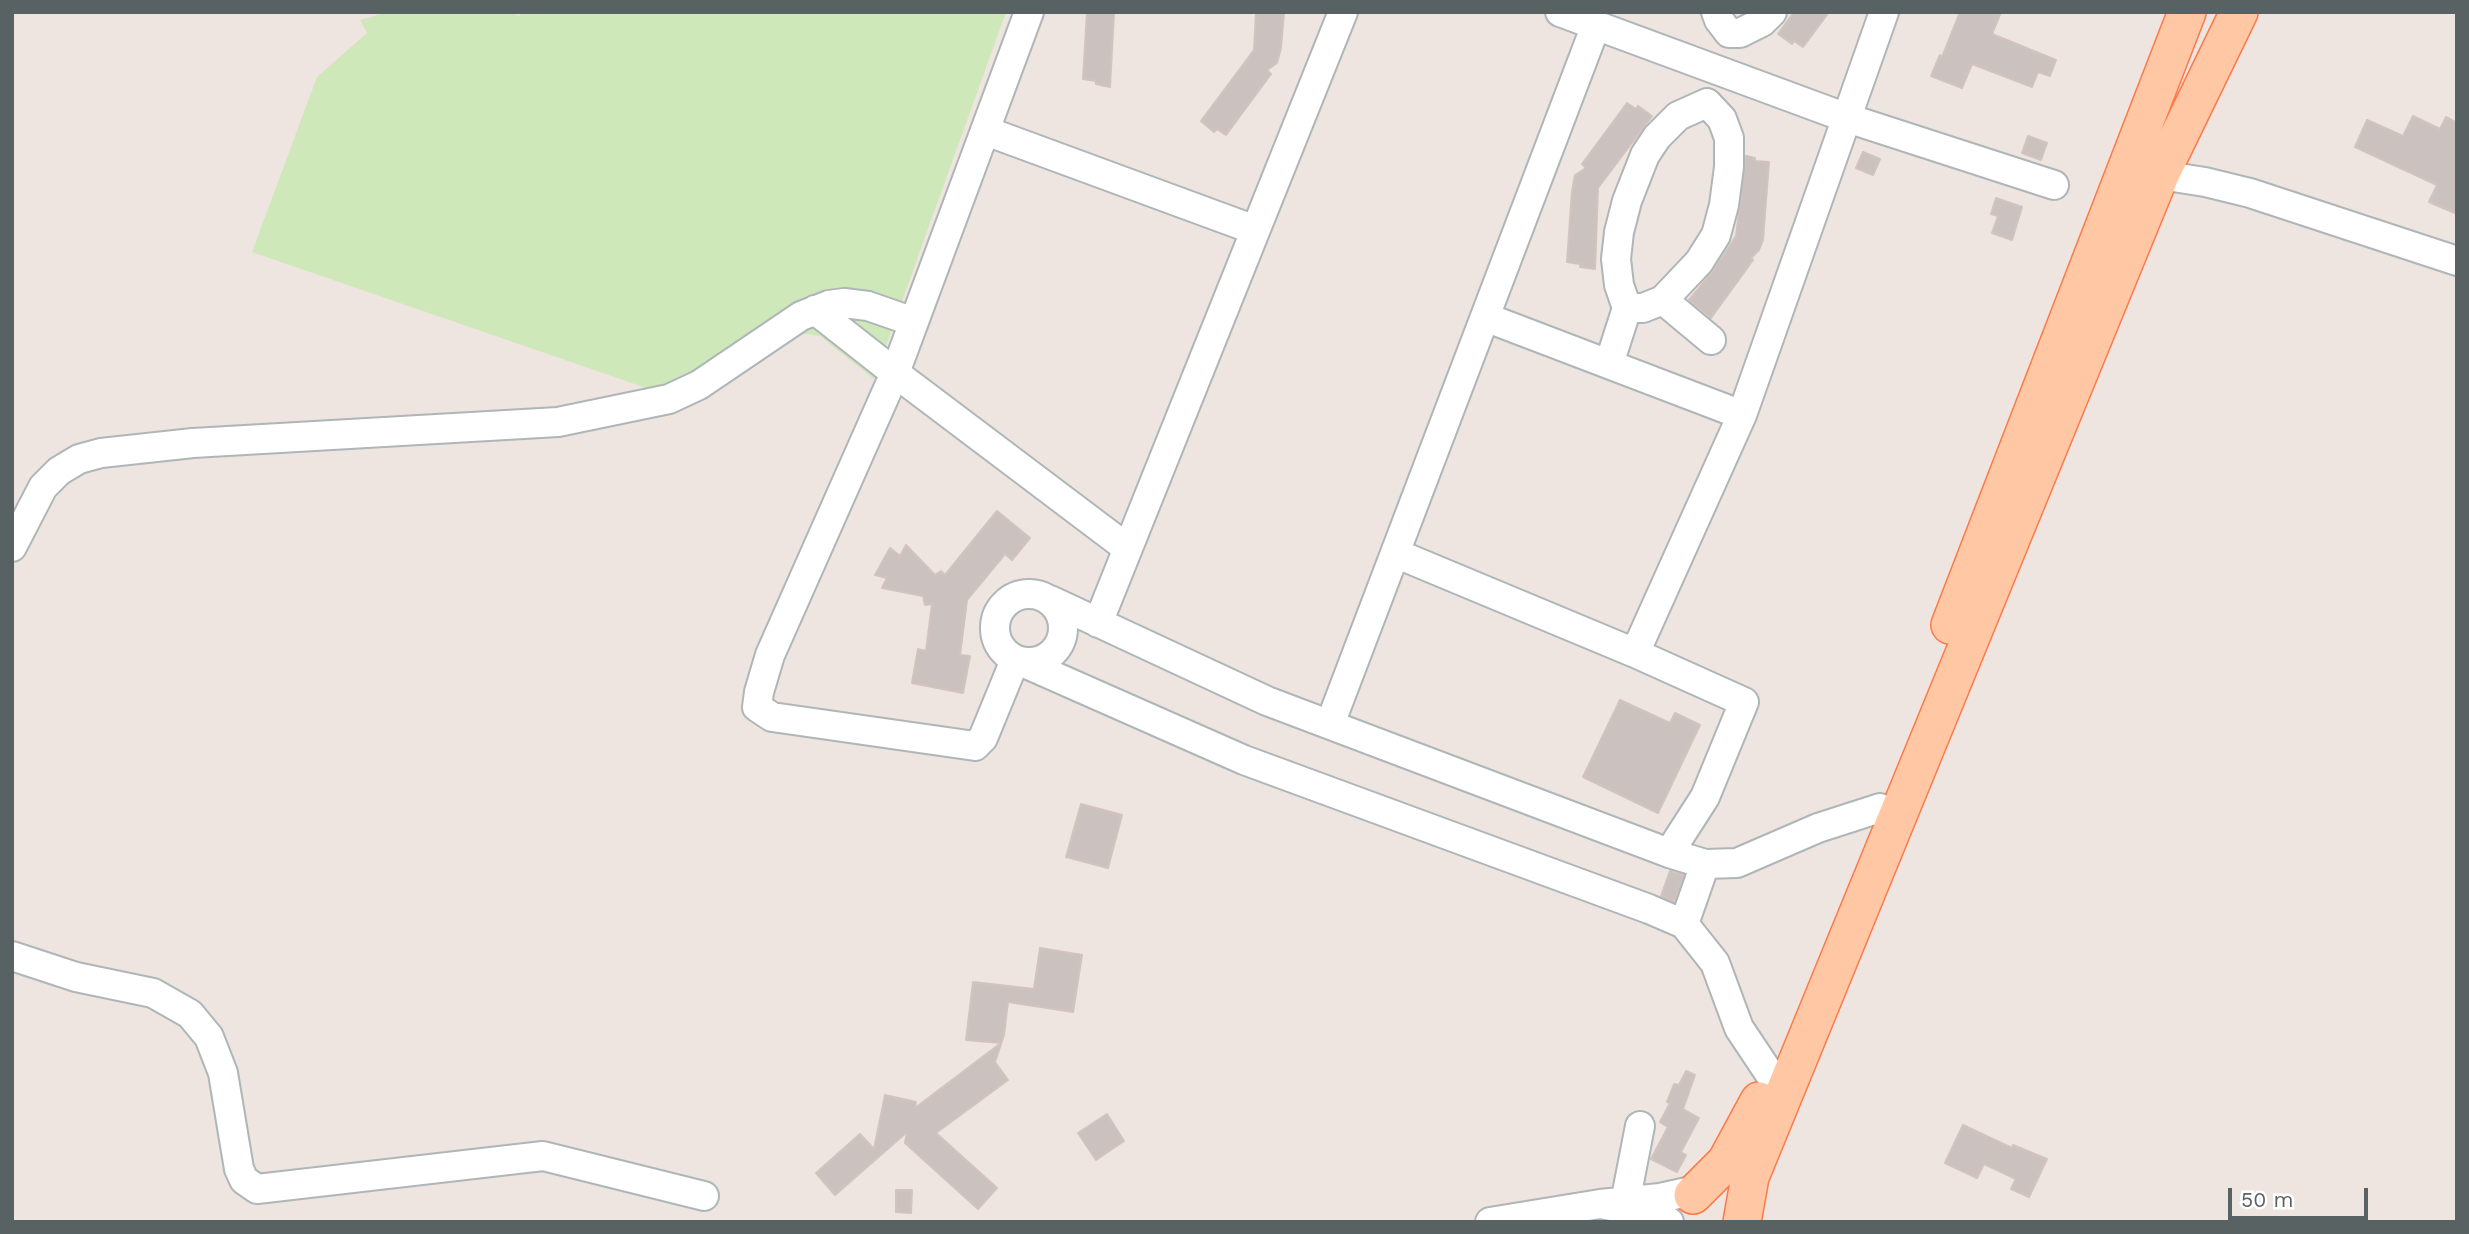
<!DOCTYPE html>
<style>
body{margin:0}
#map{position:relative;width:2469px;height:1234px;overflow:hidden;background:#eee4e0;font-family:"Work Sans",sans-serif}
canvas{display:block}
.frame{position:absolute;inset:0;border:14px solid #596263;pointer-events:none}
.scale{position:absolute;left:2228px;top:1188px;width:140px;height:32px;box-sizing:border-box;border:4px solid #596263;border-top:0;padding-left:9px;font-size:21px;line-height:24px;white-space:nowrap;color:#596263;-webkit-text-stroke:5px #fff;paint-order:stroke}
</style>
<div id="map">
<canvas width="2469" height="1234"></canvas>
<div class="frame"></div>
<div class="scale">50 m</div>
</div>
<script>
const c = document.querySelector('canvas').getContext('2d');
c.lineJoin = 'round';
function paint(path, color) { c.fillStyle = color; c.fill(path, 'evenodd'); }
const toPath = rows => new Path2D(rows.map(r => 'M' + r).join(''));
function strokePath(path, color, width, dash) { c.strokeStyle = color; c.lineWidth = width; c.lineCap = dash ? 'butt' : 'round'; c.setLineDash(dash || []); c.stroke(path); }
const green = toPath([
 [388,12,508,12,519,16,521,12,1006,12,874,379,820,336,779,330,658,392,252,252,317,77,367,33,360,20]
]);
const building = toPath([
 [1087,12,1114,12,1110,87,1096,84,1096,81,1083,79,1087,12],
 [1256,12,1284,12,1281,48,1277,63,1267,70,1271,74,1226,135,1217,129,1214,132,1201,121,1254,50,1256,12],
 [1794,12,1829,12,1803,47,1794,41,1792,44,1778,34,1794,12],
 [1960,12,2001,12,1992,34,2056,60,2050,76,2038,72,2032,87,1972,64,1962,88,1931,76,1940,55,1942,57,1960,12],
 [1627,103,1636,109,1638,106,1652,116,1598,188,1595,269,1580,267,1580,264,1567,262,1572,191,1575,175,1586,168,1582,164,1627,103],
 [2413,116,2440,129,2446,117,2457,123,2457,214,2429,202,2437,185,2355,147,2367,120,2403,136,2413,116],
 [2028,136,2047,143,2041,160,2022,153,2028,136],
 [1863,152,1880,159,1873,175,1856,168,1863,152],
 [1746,156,1755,158,1755,161,1769,162,1763,240,1759,250,1751,258,1753,260,1711,318,1689,300,1713,271,1736,236,1746,156],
 [1996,198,2022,207,2012,240,1992,233,1998,216,1991,214,1996,198],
 [997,511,1030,538,1012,560,1005,554,967,600,960,655,970,656,963,693,912,683,918,649,926,651,932,604,925,605,923,596,882,588,887,578,875,575,890,548,900,556,906,545,935,575,941,571,945,575,997,511],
 [1620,700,1670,723,1675,713,1700,725,1658,813,1583,777,1620,700],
 [1081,804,1122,815,1108,868,1066,857,1081,804],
 [1670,871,1684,875,1674,902,1661,896,1670,871],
 [1040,948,1082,955,1073,1012,1008,1002,1004,1035,995,1062,1008,1080,936,1133,997,1188,978,1209,905,1143,907,1132,835,1195,816,1173,860,1134,874,1149,885,1095,916,1102,915,1108,1001,1043,966,1040,973,982,1034,989,1040,948],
 [1686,1071,1695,1075,1683,1109,1699,1118,1681,1152,1686,1155,1677,1172,1651,1159,1668,1127,1660,1122,1670,1103,1667,1102,1674,1084,1679,1085,1686,1071],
 [1107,1114,1124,1141,1096,1160,1078,1133,1107,1114],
 [1963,1125,2012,1148,2013,1145,2047,1159,2029,1197,2011,1189,2016,1179,1984,1164,1977,1178,1945,1163,1963,1125],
 [896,1190,912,1190,911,1213,896,1212,896,1190]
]);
const minor = toPath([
 [1560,12,1847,118,2054,185],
 [1716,12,1719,20,1729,33,1740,33,1762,22,1772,12],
 [986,131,1255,230],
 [2160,175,2205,182,2250,193,2457,261],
 [1663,300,1711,340],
 [815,310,895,373,1127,548],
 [1485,317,1742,415],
 [1609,364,1627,308,1619,285,1616,259,1619,232,1627,201,1645,155,1657,137,1678,116,1707,103,1722,119,1729,138,1729,167,1724,205,1716,235,1699,262,1663,300,1643,308,1627,308],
 [12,547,43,487,59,471,79,459,101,453,193,443,558,422,669,399,699,385,801,316,829,305,844,303,868,306,914,322],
 [1395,553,1635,653],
 '995 628a34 34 0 1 1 68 0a34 34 0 1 1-68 0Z',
 [1050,600,1267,701,1669,853,1705,864,1737,863,1818,828,1880,808],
 [1098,623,1343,12],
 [1015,660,983,738,975,746,772,717,757,707,759,692,770,655,895,373,1029,12],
 [1022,662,1244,760,1649,909,1684,924,1715,963,1739,1028,1771,1076],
 [1330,724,1596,25],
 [1669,853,1705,797,1744,702,1635,653,1742,415,1884,12],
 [1684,924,1705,864],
 [12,956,76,977,153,993,190,1014,209,1037,223,1073,239,1169,244,1180,257,1189,543,1156,704,1196],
 [1624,1208,1640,1126],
 [1490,1222,1600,1204],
 [1669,1222,1644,1212,1600,1204,1660,1198,1701,1189]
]);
const major = toPath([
 [1950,625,2187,12],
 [1693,1195,1726,1162,1759,1101],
 [1742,1222,1750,1177,2160,175,2239,12]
]);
paint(green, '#cee8b9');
paint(building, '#cbc2bf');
strokePath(building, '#d3c3be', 2);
strokePath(minor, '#aeb6b7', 32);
strokePath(major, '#ff7948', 40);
strokePath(minor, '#fff', 28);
strokePath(major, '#ffc7a4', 37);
</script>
